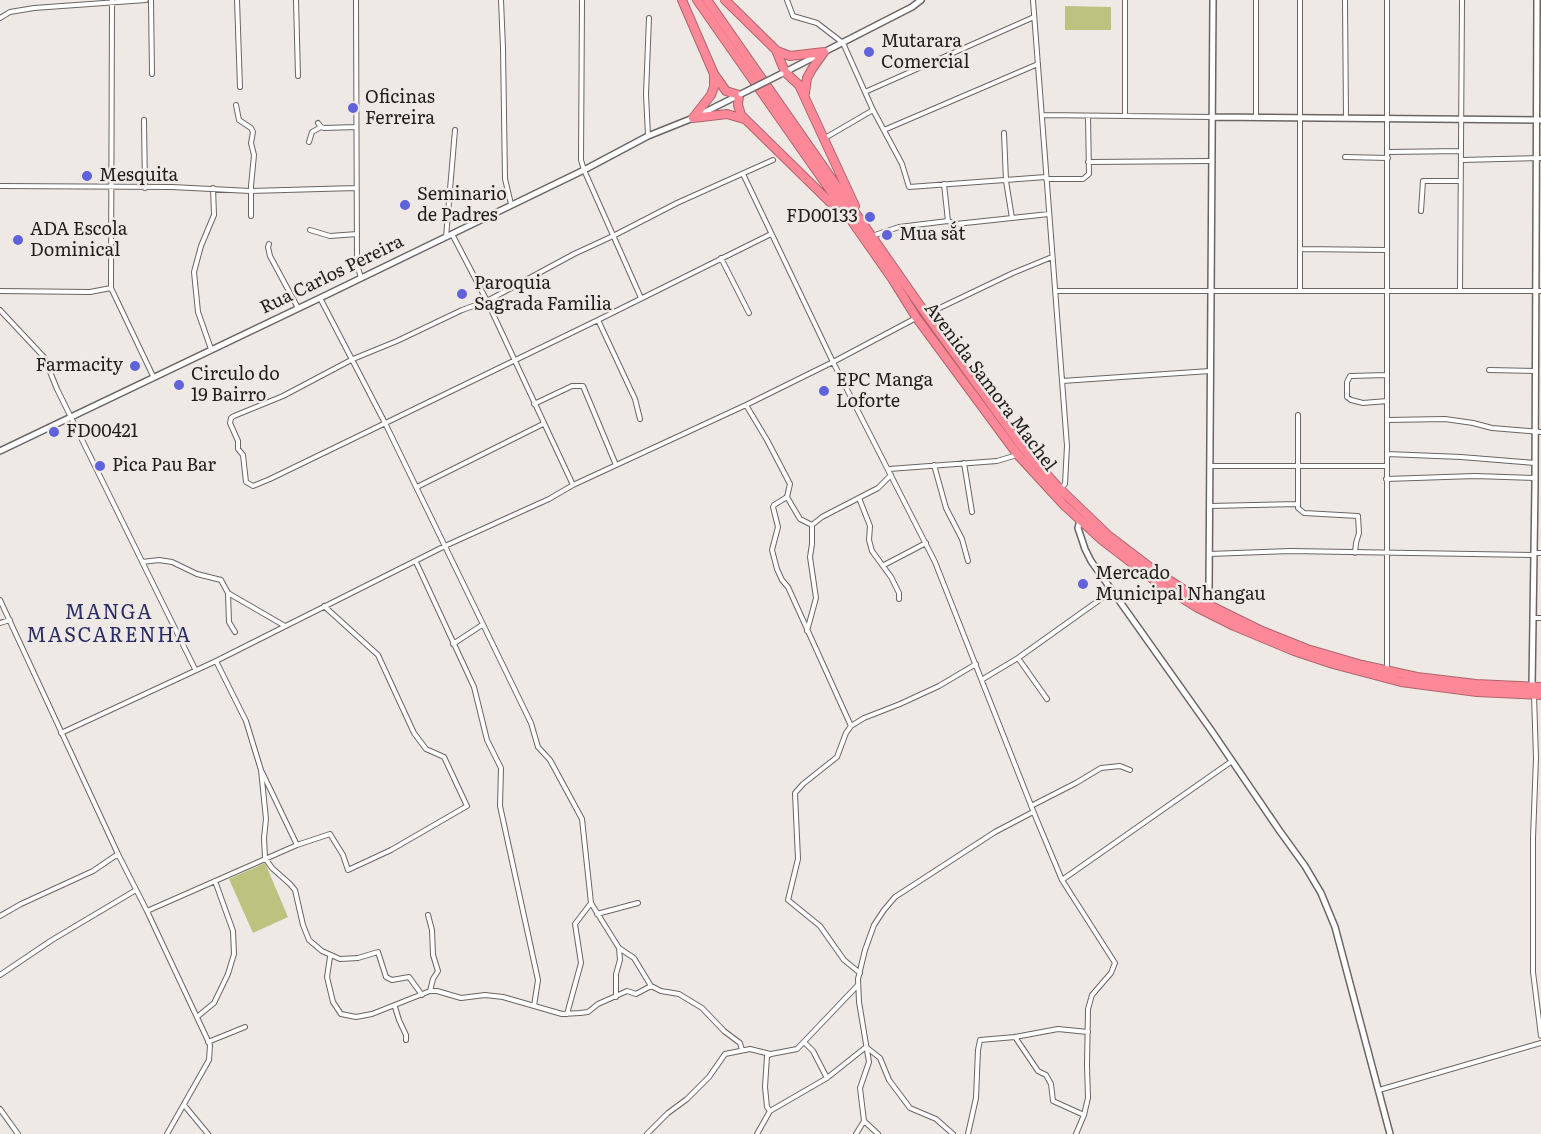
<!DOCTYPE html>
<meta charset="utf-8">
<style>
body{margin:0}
canvas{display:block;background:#efe9e6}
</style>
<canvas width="1541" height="1134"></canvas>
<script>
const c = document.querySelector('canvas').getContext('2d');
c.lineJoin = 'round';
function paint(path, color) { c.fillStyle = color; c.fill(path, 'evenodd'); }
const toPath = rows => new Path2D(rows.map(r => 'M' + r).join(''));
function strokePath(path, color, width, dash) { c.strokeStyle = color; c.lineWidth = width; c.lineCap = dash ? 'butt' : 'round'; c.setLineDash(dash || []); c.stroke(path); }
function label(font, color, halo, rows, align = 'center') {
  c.font = font + ' Literata,serif'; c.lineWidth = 5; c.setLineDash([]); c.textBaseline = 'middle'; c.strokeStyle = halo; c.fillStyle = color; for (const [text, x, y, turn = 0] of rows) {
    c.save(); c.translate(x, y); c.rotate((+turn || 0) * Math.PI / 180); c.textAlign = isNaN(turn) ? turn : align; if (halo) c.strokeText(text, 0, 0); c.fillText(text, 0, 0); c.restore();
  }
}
const green = toPath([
 [1065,6,1111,7,1111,30,1065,30],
 [265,863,288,917,253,933,229,879]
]);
const street = toPath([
 [112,0,111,288,153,376],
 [151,0,152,74],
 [237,0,240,87],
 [296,0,298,76],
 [356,0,357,264,361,278],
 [501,0,503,48,505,179,511,204],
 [582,0,581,160,584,170,641,298],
 [787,0,793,16,817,23,843,43,873,110,902,164,909,187,1046,177],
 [1033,0,1067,446,1065,484,1060,489],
 [1345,0,1346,118],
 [0,18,10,12,34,8,146,0],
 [865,92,1034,17],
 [236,105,239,120,251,128,253,132,251,143,254,155,251,186,251,216],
 [1042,115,1212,117],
 [1125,116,1125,0],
 [1256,117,1256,0],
 [144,120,145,188],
 [318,123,321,127,324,128,356,127],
 [884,130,1038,64],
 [1004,133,1006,181,1012,218,1049,214],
 [648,136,646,94,649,18],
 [825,138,873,110],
 [309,142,312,132,321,127],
 [1388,152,1461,151],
 [1345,157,1388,158],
 [1461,160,1541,158],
 [1088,162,1212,161],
 [743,174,833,362,935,562,1036,818,1062,880,1115,963,1111,973,1092,995,1088,1009,1087,1066,1088,1098,1084,1115,1076,1134],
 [1046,179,1083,179,1089,174,1088,116],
 [0,186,172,187,250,191,356,188],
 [1421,211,1423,181,1460,181],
 [948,221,956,224,1012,218],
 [310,230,330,236,357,234],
 [452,234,487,301,573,485],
 [771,234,598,320,270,479,253,486,246,482,243,455,238,449,238,441,230,423,231,418,234,416,283,396,353,359,397,341,462,310,487,301,574,254,613,236,677,203,773,160],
 [872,236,899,227,948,221,944,184],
 [446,237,455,130],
 [269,244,268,247,270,256,298,308],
 [1300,249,1387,250],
 [721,258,749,313],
 [0,291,90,292,111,288],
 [1055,291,1541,291],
 [1300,291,1300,0],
 [1460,291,1462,0],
 [320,298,385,423,531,723,538,747,550,760,582,819,591,903,619,948,634,958,651,986,661,991,679,994,702,1008,724,1031,740,1043,742,1050],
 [0,310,44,357,57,389,195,669],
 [927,314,1013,273,1052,257],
 [598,320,635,399,640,419],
 [211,349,198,312,194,272,201,246,214,215,213,188],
 [1489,370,1536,371],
 [1062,381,1210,371],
 [1387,401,1363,403,1351,400,1347,397,1347,382,1350,376,1387,375],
 [534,404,572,386,583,386,616,465],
 [746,405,767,440,790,484,787,497,774,505,773,507,778,527,772,550,777,569,782,580,788,587,851,726],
 [1298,415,1298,508,1304,513,1358,516,1359,533,1356,543,1355,553],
 [1387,420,1445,419,1473,423,1492,428,1541,432],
 [1387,454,1461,457,1535,463],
 [964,463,972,512],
 [934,465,946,508,962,539,968,561],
 [1210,466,1386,466],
 [889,469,997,461,1017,455],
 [1386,479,1475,476,1535,478],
 [417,487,543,424],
 [787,497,800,519,812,525],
 [859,498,870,526,869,540,872,551,891,577,899,593,899,599],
 [1210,506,1298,504],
 [1534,553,1541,553],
 [1209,554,1290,551,1533,555],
 [142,562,159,560,172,562,197,574,221,580,228,593],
 [416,562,474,687,487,740,501,768,500,806,538,980,534,1006],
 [884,565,926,543],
 [0,600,118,854,147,911,210,1045,209,1060,167,1134],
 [1533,618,1541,618],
 [0,623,10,620],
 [807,631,816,598,810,557,812,544,812,525,822,517,878,488,891,475],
 [235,632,229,622,228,593,285,626],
 [453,644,482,625],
 [1018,658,1047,699],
 [216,661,246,721,261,770,266,819,264,838,265,858,272,868,290,884,295,890,303,925,309,940,322,951,340,959,358,958,378,952,386,977,392,980,409,977,422,995],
 [1387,671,1387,0],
 [983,679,1018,658,1112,591],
 [1534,695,1536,758,1533,838,1533,972,1541,1036],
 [61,733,216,661,445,546,549,499,573,485,746,405,833,362,916,318],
 [1031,806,1076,783,1101,768,1120,766,1130,770],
 [297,845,330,834,343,855,348,870,391,850,467,806,444,757,426,749,414,733,378,655,324,606],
 [1062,880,1232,761],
 [147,911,297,845,262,772],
 [597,914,638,903],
 [428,915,432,930,433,955,438,971,433,979,430,991],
 [0,916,21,904,93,871,118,854],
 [330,957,327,977,333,1002,341,1014,356,1017,372,1014,430,991,437,991,461,998,485,995,503,997,562,1014,580,1013,588,1012,598,1004,627,991,636,994,651,986],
 [860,973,844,960,820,926,788,900,798,859,795,793,803,784,837,757,846,733,851,726,864,718,900,704,939,686,976,664],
 [0,975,52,940,136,890],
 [616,997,616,974,620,960,619,948],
 [395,1007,399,1020,406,1035,406,1040],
 [567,1014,581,963,575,924,591,903],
 [197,1017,214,1003,228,974,234,954,233,931,215,881],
 [1015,1037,1038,1071,1046,1075,1051,1084,1053,1101,1084,1115],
 [208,1042,245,1027],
 [804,1042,813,1051,827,1078],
 [866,1047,880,1058,889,1080,910,1108,936,1119,953,1134],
 [1379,1090,1541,1043],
 [184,1105,208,1134],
 [0,1109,18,1134],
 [770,1111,767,1107,765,1087,767,1056,771,1054,797,1049,858,985],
 [864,1121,878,1134],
 [647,1134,668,1113,687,1099,709,1077,725,1054,750,1049,770,1054],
 [757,1134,770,1111,827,1078,866,1047],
 [856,1134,864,1121,860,1088,869,1062,859,1002,858,979,865,950,874,925,884,910,895,897,995,832,1033,812],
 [968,1134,976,1098,978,1050,980,1040,1015,1037,1058,1029,1088,1032]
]);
const secondary = toPath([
 [785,72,912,7,921,0],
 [1212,117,1541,120],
 [0,451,320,298,584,170,648,136,693,118,739,95],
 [1080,520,1078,528,1085,549,1091,561,1211,730,1279,830,1305,866,1321,893,1335,927,1390,1134],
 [1203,602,1209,587,1213,0],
 [1532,687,1535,486,1537,0]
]);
const highway = toPath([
 [682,0,714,74,726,91,739,95,738,105,741,115,838,210],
 [697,0,893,280,916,317,1017,454,1064,505,1102,540,1158,583,1198,608,1234,626,1294,651,1333,664,1401,682,1477,692,1541,695],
 [707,0,926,314,1022,447,1060,489,1109,536,1155,571,1203,602,1262,631,1307,649,1362,665,1417,677,1476,684,1541,687],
 [725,0,776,50,785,72,799,85,855,206],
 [777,51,790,56,824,52],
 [805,93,807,78,812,69,824,52],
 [693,118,727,114,744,119],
 [693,118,711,95,714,87,714,76]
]);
const secondaryBridge = toPath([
 [741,94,781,74]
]);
const markers = [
 [869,52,6,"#5f62da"],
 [353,108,6,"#5f62da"],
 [87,176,6,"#5f62da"],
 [405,205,6,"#5f62da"],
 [870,217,6,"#5f62da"],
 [887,235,6,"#5f62da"],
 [18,240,6,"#5f62da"],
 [462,294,6,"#5f62da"],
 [135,366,6,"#5f62da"],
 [179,385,6,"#5f62da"],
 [824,391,6,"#5f62da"],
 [54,432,6,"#5f62da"],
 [100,466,6,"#5f62da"],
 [1083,584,6,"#5f62da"]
];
const poiNames = [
 ["Mutarara",881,42],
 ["Comercial",881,63],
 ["Oficinas",365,98],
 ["Ferreira",365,119],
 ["Mesquita",99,176],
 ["Seminario",417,195],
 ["de Padres",417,216],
 ["FD00133",858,217,"right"],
 ["ADA Escola",30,230],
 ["Dominical",30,251],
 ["Mua sắt",899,235],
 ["Paroquia",474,284],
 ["Sagrada Familia",474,305],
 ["Farmacity",123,366,"right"],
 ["Circulo do",191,375],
 ["19 Bairro",191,396],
 ["EPC Manga",836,381],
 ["Loforte",836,402],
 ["FD00421",66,432],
 ["Pica Pau Bar",112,466],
 ["Mercado",1095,574],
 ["Municipal Nhangau",1095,595]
];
const streetNames = [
 ["Rua Carlos Pereira",332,275,-26],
 ["Avenida Samora Machel",990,387,53]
];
const neighbourhoodNames = [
 ["MANGA",109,613],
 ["MASCARENHA",109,636]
];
paint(green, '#bcc37e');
strokePath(street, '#6a6563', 6);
strokePath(secondary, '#6a6563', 8);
strokePath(highway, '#b0646d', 10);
strokePath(street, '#fff', 4);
strokePath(secondary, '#fff', 5);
strokePath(highway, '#fd8998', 8);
strokePath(secondaryBridge, '#6a6563', 8, []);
strokePath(secondaryBridge, '#fff', 5);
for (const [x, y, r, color] of markers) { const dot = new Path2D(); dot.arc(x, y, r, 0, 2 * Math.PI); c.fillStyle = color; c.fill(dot); strokePath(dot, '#efe9e6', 2); }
label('18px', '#211f1e', '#efe9e6', poiNames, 'left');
label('18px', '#211f1e', '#efe9e6', streetNames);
c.letterSpacing = '1.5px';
label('20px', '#2a2c66', '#efe9e6', neighbourhoodNames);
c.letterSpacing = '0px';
</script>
